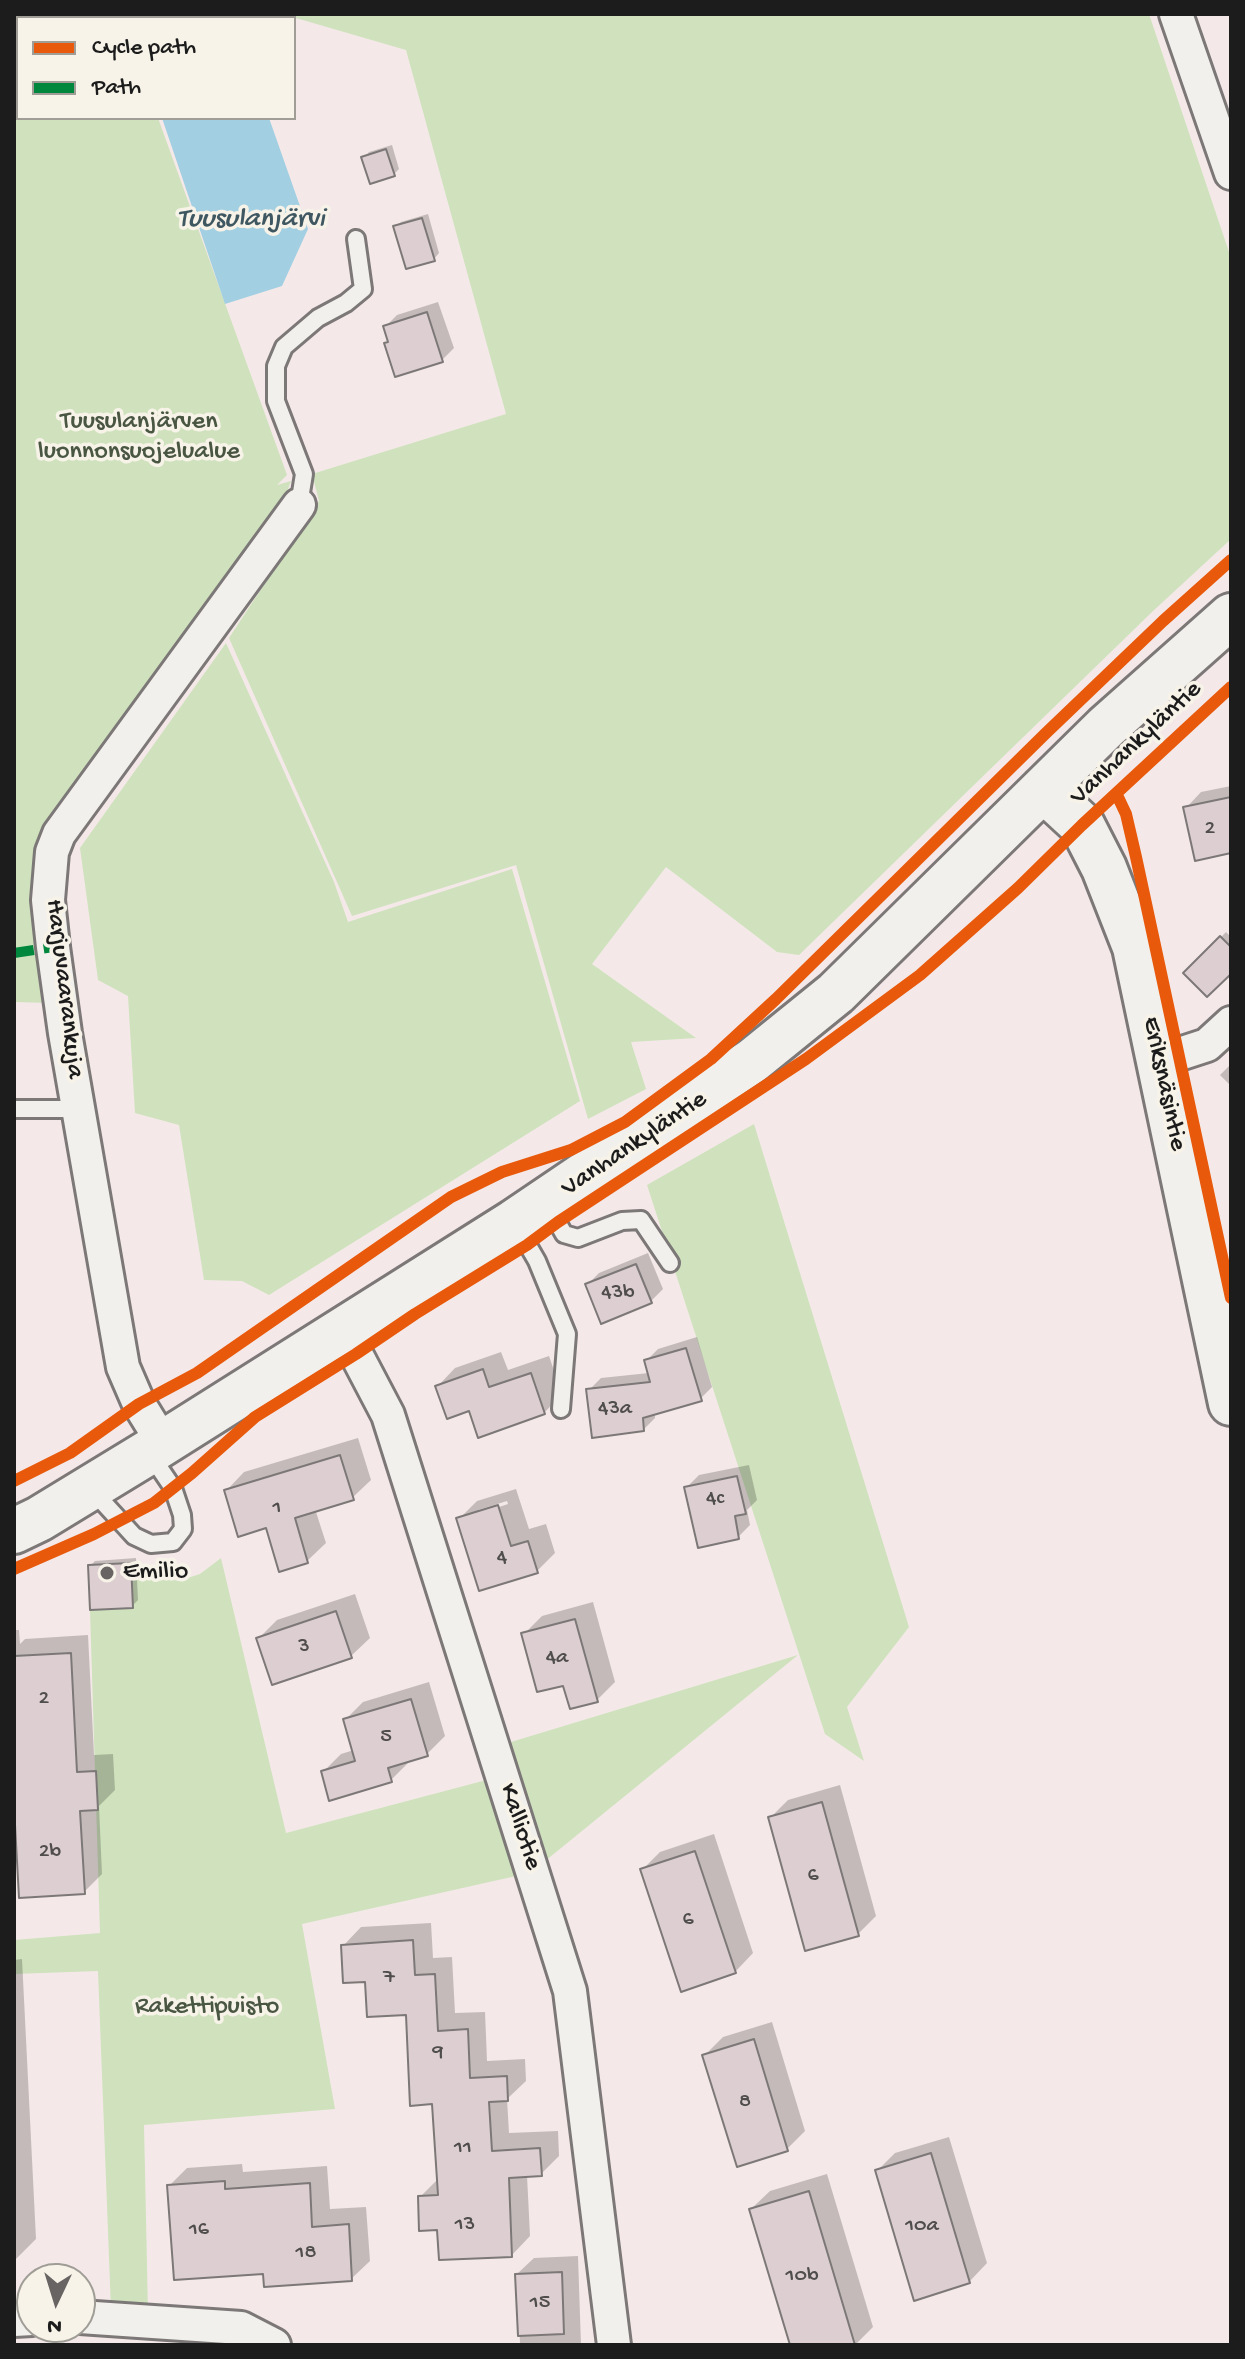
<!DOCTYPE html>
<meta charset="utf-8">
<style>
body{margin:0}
#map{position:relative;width:1245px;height:2359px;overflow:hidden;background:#f4e9e8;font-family:"Gochi Hand",sans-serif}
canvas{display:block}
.frame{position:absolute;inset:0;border:16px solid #1c1c1c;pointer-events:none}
.legend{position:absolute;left:16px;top:16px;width:280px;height:104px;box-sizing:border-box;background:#f7f3e8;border:2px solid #9f9d96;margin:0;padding:10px 14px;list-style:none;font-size:24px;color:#1c1c1c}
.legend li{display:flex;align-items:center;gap:16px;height:40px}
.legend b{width:40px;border:2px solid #9f9d96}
.north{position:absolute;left:16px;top:2263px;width:80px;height:80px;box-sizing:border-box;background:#f7f3e8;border:2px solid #9f9d96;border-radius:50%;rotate:184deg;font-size:22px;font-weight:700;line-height:32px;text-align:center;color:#1c1c1c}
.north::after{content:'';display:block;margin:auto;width:28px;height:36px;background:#686463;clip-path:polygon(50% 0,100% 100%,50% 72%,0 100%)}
</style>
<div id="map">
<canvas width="1245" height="2359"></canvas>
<div class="frame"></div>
<ul class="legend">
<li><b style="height:10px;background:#e8590c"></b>Cycle path</li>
<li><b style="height:10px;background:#00873e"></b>Path</li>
</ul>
<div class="north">N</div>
</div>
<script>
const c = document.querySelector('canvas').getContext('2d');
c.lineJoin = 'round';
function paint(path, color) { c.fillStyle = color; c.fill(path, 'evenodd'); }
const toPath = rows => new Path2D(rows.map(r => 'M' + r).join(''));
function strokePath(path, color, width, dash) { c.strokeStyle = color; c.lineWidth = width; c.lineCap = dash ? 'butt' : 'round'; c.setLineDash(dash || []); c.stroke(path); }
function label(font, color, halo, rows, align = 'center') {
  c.font = font + ' "Gochi Hand",sans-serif'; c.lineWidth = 7; c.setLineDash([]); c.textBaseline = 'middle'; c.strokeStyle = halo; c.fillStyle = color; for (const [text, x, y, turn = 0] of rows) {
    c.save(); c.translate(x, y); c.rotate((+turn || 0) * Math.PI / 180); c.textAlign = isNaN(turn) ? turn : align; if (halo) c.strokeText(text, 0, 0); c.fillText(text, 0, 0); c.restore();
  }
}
const green = toPath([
 [14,14,145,14,144,18,18,18,18,118,158,118,287,475,277,485,291,481,283,503,43,827,33,911,50,1003,14,1002],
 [282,14,1149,14,1231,258,1231,539,1152,612,799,955,777,952,666,867,592,964,696,1038,631,1042,646,1089,588,1119,516,865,352,916,229,638,319,501,312,474,506,414,406,50],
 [226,643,334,882,348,922,512,869,580,1101,269,1295,242,1281,204,1280,179,1125,135,1113,128,996,98,980,80,848],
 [754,1124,909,1627,847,1707,864,1761,825,1734,647,1185],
 [221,1558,286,1833,494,1778,525,1874,302,1924,335,2109,144,2125,148,2312,111,2310,98,1971,14,1974,14,1940,100,1933,90,1610,133,1608,132,1576,154,1574,178,1581,200,1574],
 [798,1655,539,1866,501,1745]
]);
const water = toPath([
 [148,14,232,14,233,18,147,18],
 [162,118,269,118,308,229,282,286,225,304]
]);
const shadow = toPath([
 [392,145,399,169,394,174,364,158,369,152],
 [428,214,439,253,434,259,396,227,401,222],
 [438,302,454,348,442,360,386,344,390,340,385,327,397,315],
 [1231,786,1231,851,1186,808,1201,792],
 [1226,932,1231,937,1231,971,1186,973],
 [1231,1064,1231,1086,1220,1075],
 [648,1253,663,1289,651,1301,587,1285,599,1273],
 [697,1337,712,1387,700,1399,655,1413,655,1418,643,1430,589,1390,601,1378,649,1373,646,1361,658,1349],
 [501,1352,508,1370,549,1356,562,1394,544,1413,470,1408,437,1387,455,1368],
 [358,1438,371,1480,352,1498,315,1509,326,1543,307,1561,226,1491,244,1472],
 [749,1465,757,1500,747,1510,750,1525,738,1537,687,1487,699,1475],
 [516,1489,529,1529,546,1524,555,1553,537,1571,459,1519,477,1501],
 [507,1501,508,1504,478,1514,478,1510],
 [136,1558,138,1600,132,1606,90,1566,95,1561],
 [355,1594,370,1638,351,1656,259,1638,277,1620],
 [593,1602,615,1682,597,1700,565,1683,524,1634,542,1616],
 [14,1630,19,1630,20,1644,25,1639,88,1635,94,1755,113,1754,115,1790,99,1806,102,1874,84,1892,14,1778],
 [429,1682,445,1736,427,1754,408,1760,409,1762,391,1780,323,1772,341,1754,354,1750,345,1720,363,1702],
 [840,1785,876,1916,858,1934,770,1818,788,1800],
 [714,1834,753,1953,735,1972,642,1870,660,1852],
 [431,1923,433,1958,452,1957,455,2013,485,2012,487,2061,525,2059,526,2081,507,2099,509,2133,558,2131,559,2156,541,2174,527,2175,530,2236,512,2255,439,2228,420,2197,439,2178,434,2102,408,2013,367,1980,343,1946,361,1927],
 [22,1959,36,2239,14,2261,14,1960],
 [772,2022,805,2131,787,2149,705,2055,723,2037],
 [949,2137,987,2263,969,2282,877,2171,895,2153],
 [242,2164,243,2172,327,2166,330,2209,366,2207,370,2261,351,2279,265,2271,169,2186,187,2168],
 [827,2174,873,2327,855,2345,792,2345,751,2209,770,2191],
 [578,2256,581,2345,494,2345,520,2343,517,2274,534,2258]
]);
const building = toPath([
 [386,149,395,176,370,184,361,157,386,149],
 [422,218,435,261,406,269,393,226,422,218],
 [427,312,443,362,395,377,384,343,388,342,383,326,427,312],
 [1231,797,1231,853,1195,861,1183,807,1231,797],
 [1220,936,1231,947,1231,974,1207,997,1183,973,1220,936],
 [636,1264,652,1303,601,1324,585,1284,636,1264],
 [686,1348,702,1401,643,1418,644,1431,592,1438,586,1389,650,1382,644,1360,686,1348],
 [483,1369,489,1387,531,1373,545,1414,478,1438,469,1411,447,1419,435,1386,483,1369],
 [340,1455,354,1500,295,1518,308,1563,279,1572,266,1528,238,1537,224,1490,340,1455],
 [737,1476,746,1514,735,1516,739,1539,698,1548,684,1487,737,1476],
 [498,1505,511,1546,528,1541,538,1573,479,1591,456,1518,498,1505],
 [131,1563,133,1608,90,1610,88,1565,131,1563],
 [336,1611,352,1658,272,1685,256,1638,336,1611],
 [575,1619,598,1702,570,1709,563,1686,537,1692,521,1633,575,1619],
 [71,1653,77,1772,96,1771,98,1810,80,1811,85,1894,19,1898,14,1806,14,1656,71,1653],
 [411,1699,428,1756,388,1768,392,1782,329,1801,321,1771,355,1761,343,1719,411,1699],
 [822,1802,859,1936,805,1951,768,1817,822,1802],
 [695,1851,736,1973,681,1992,640,1869,695,1851],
 [413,1940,415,1975,435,1974,438,2031,468,2029,470,2078,507,2076,508,2101,489,2102,492,2151,540,2148,542,2176,509,2178,512,2257,439,2260,437,2230,419,2231,418,2196,438,2195,432,2104,410,2106,406,2015,367,2017,365,1982,343,1983,341,1945,413,1940],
 [754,2039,788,2151,737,2167,702,2055,754,2039],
 [931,2153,970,2283,914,2301,875,2170,931,2153],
 [225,2181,225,2189,310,2183,312,2227,349,2224,352,2281,264,2287,263,2274,174,2280,167,2185,225,2181],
 [809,2191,855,2345,790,2345,749,2209,809,2191],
 [562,2272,564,2334,518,2336,515,2274,562,2272]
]);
const lane = toPath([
 [299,505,304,474,276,401,276,366,284,347,318,318,346,303,363,289,356,239],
 [14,1109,79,1109],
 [546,1202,564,1234,578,1238,622,1221,641,1220,670,1263],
 [515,1223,537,1261,567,1334,561,1409],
 [91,1489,134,1536,151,1544,173,1542,183,1529,182,1515,173,1488,150,1454]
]);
const street = toPath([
 [1176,14,1231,173],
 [1158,1061,1207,1045,1231,1023],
 [338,1332,356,1354,388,1415,570,1991,614,2345],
 [163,1443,139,1404,123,1367,65,1033,53,947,48,900,52,852,59,834,299,505],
 [80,2317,241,2328,274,2345],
 [14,2320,32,2319]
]);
const secondary = toPath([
 [1043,789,1082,825,1104,868,1135,947,1231,1403],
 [14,1531,39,1519,149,1452,514,1222,752,1061,836,993,1106,727,1231,616]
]);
const quiet = toPath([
 [14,953,53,947]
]);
const cycleway = toPath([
 [1117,795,1126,814,1136,857,1231,1298],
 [14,1481,70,1453,139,1404,197,1373,451,1197,502,1172,571,1150,625,1122,711,1059,776,999,1045,734,1163,621,1231,560],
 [14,1569,94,1534,154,1503,192,1473,255,1417,356,1354,415,1314,527,1245,558,1222,806,1059,920,975,1018,888,1082,825,1231,687]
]);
const markers = [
 [107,1573,8,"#686463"]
];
const numberNames = [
 ["2",1210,830],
 ["43b",618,1294],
 ["43a",615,1410],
 ["4c",715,1500],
 ["1",277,1509],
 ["4",502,1559],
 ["3",304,1648],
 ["4a",557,1659],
 ["2",44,1700],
 ["5",386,1738],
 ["2b",50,1853],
 ["6",813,1877],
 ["6",688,1921],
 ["7",389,1979],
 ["9",438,2054],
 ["8",745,2103],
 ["11",463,2149],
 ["13",465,2226],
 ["10a",922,2227],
 ["16",199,2231],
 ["18",306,2254],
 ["10b",802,2277],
 ["15",540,2304]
];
const parkNames = [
 ["Tuusulanjärven",139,423],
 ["luonnonsuojelualue",139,453],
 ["Rakettipuisto",207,2008]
];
const streetNames = [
 ["Vanhankyläntie",1137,744,-43],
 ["Harjuvaarankuja",63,989,83],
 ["Eriksnäsintie",1163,1084,78],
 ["Vanhankyläntie",635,1145,-34],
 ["Kalliotie",519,1827,72]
];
const poiNames = [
 ["Emilio",123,1573]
];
const waterNames = [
 ["Tuusulanjärvi",251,221]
];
paint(green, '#cfe2bd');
paint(water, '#a2cfe2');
paint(shadow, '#0003');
paint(building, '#ddcfd1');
strokePath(building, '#7d7878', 2);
strokePath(lane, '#7d7878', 22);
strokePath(street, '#7d7878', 38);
strokePath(secondary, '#7d7878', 50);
strokePath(lane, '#f2f0ec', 16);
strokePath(street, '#f2f0ec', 32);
strokePath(secondary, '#f2f0ec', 44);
strokePath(quiet, '#00873e', 10, [20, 10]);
strokePath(cycleway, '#e8590c', 12);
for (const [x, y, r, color] of markers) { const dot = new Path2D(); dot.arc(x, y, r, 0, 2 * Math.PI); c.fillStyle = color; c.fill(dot); strokePath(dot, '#f7f3e8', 3); }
label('22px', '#504d4d', null, numberNames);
label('26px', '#495642', '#f7f3e8', parkNames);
label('26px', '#1c1c1c', '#f7f3e8', streetNames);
label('26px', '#1c1c1c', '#f7f3e8', poiNames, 'left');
label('italic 28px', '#3f5761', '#f7f3e8', waterNames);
</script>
